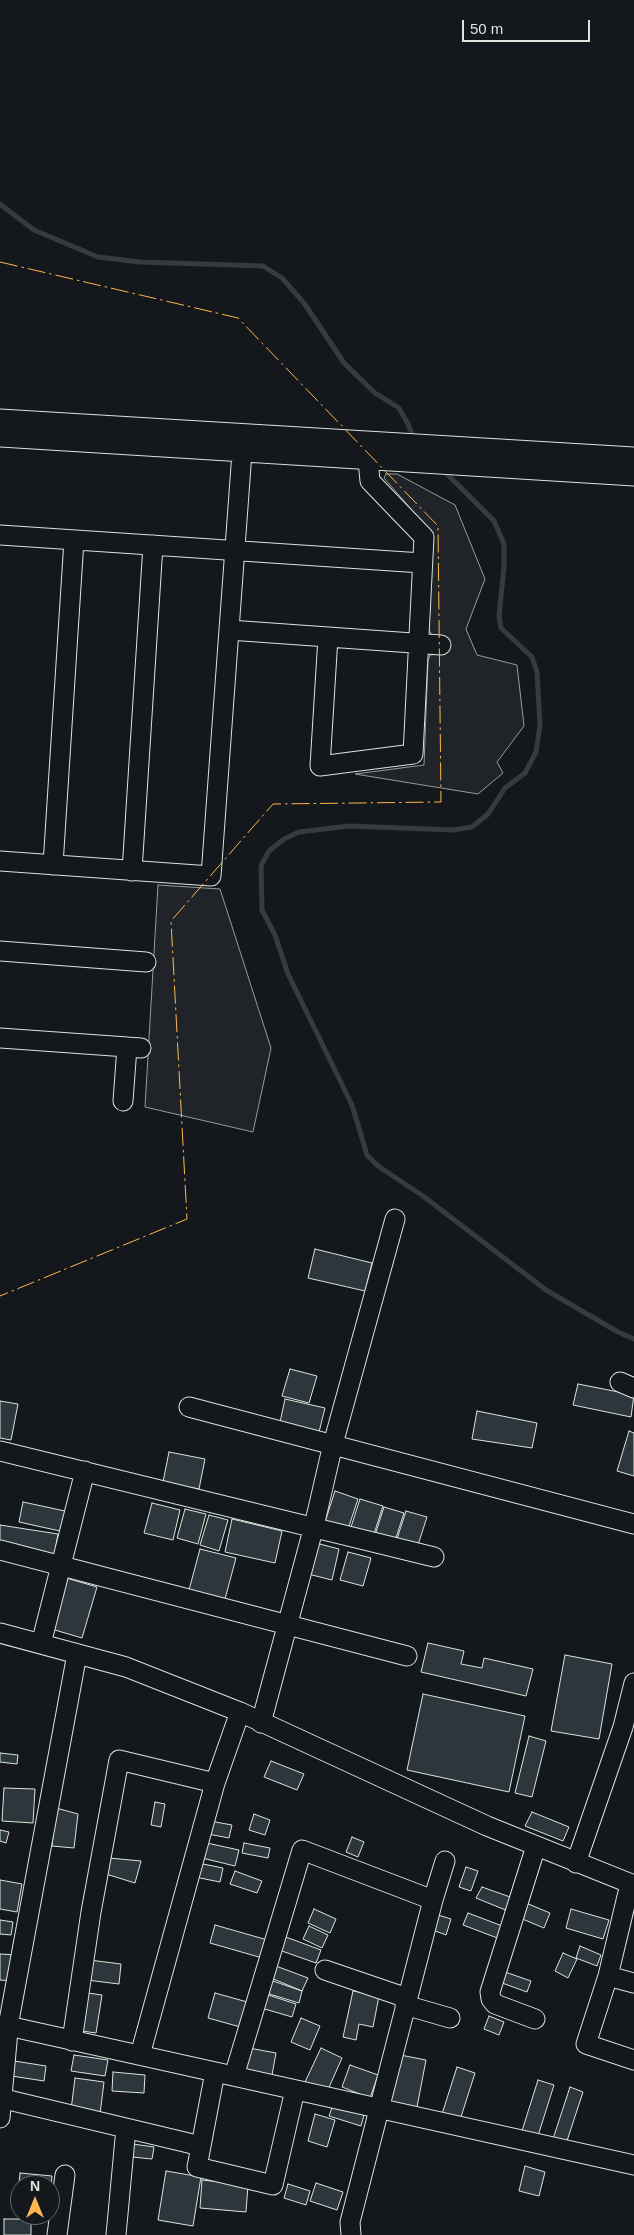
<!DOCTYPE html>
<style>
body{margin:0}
#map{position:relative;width:634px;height:2235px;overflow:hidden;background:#14181c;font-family:Arial,sans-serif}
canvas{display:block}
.north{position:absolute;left:10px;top:2175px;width:50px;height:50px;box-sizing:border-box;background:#14181c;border:1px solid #626a69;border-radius:50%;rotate:0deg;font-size:14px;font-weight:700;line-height:20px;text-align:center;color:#d8e6dc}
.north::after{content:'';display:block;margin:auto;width:18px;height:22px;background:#ffb74d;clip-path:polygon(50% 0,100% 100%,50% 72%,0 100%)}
.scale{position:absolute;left:462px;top:20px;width:128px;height:22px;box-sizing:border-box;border:2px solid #d8e6dc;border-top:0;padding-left:6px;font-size:15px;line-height:18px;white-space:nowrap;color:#d8e6dc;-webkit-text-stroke:4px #14181c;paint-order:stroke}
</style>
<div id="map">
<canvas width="634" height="2235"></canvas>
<div class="north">N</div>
<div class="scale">50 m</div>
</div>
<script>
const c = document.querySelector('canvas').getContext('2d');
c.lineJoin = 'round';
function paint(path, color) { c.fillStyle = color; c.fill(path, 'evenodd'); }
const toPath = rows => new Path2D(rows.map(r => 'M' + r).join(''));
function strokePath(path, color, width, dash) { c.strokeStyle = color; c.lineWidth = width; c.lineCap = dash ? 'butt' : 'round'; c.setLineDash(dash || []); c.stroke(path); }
const green = toPath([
 [386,474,397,474,455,505,485,579,466,629,477,655,517,665,524,726,497,762,503,773,478,794,355,774,424,765,428,661,430,655,441,654,441,636,432,635,429,630,431,532,384,478,386,474],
 [158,885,220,889,271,1048,253,1132,145,1107,158,885]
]);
const stream = toPath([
 [0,204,34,230,98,257,140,262,263,266,282,278,304,303,344,363,375,393,399,408,408,424,414,439],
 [442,469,494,521,504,544,504,567,499,616,501,628,532,657,537,672,540,725,536,752,525,773,505,788,488,814,472,827,453,830,349,826,299,832,284,839,269,851,261,866,262,910,275,935,288,974,352,1105,367,1155,378,1166,423,1196,546,1290,618,1332,634,1339]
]);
const building = toPath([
 [315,1249,372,1263,365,1291,308,1278,315,1249],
 [290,1369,317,1376,309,1403,282,1396,290,1369],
 [578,1384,634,1395,631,1417,573,1405,578,1384],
 [285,1399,325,1408,318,1436,279,1427,285,1399],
 [0,1401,18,1404,11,1440,0,1438,0,1401],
 [477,1411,537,1423,532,1448,472,1439,477,1411],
 [629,1431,634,1433,634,1476,617,1471,629,1431],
 [169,1452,205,1459,199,1489,163,1482,169,1452],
 [335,1491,358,1499,348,1529,325,1522,335,1491],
 [360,1499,383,1506,374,1534,351,1527,360,1499],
 [23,1502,65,1511,60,1531,19,1522,23,1502],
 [152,1503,180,1510,173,1540,144,1533,152,1503],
 [384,1507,404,1513,394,1544,374,1538,384,1507],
 [185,1509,206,1514,198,1544,177,1538,185,1509],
 [406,1511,427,1517,417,1548,396,1542,406,1511],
 [209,1515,228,1520,219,1551,200,1545,209,1515],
 [232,1519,282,1531,275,1563,225,1552,232,1519],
 [0,1525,58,1534,54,1556,0,1547,0,1525],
 [316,1543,339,1549,332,1580,308,1574,316,1543],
 [200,1549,236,1558,225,1599,189,1590,200,1549],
 [348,1552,371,1558,363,1586,340,1580,348,1552],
 [63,1577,97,1587,82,1638,48,1628,63,1577],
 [428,1643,464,1651,461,1664,482,1668,484,1658,533,1669,526,1696,421,1672,428,1643],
 [565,1655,612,1664,599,1739,551,1731,565,1655],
 [423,1694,525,1716,509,1792,407,1770,423,1694],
 [529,1736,546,1741,532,1797,515,1793,529,1736],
 [0,1753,18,1755,17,1764,0,1762,0,1753],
 [271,1761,304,1774,297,1790,264,1777,271,1761],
 [4,1788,35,1789,33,1823,2,1821,4,1788],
 [155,1802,165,1804,161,1827,151,1825,155,1802],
 [56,1808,78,1814,74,1848,52,1846,56,1808],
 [532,1812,569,1827,563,1841,525,1826,532,1812],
 [254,1814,270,1820,265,1835,249,1830,254,1814],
 [210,1821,232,1825,229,1838,208,1834,210,1821],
 [0,1830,9,1832,6,1843,0,1841,0,1830],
 [352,1837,364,1842,358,1857,346,1852,352,1837],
 [202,1842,239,1850,235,1866,198,1857,202,1842],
 [244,1843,270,1848,268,1858,242,1853,244,1843],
 [109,1858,141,1861,135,1883,106,1874,109,1858],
 [198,1863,223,1868,220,1882,195,1877,198,1863],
 [466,1867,478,1871,471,1891,459,1887,466,1867],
 [235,1871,262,1881,257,1893,230,1884,235,1871],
 [0,1880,22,1884,17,1912,0,1909,0,1880],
 [482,1887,513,1898,508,1911,476,1898,482,1887],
 [526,1903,550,1913,544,1928,520,1918,526,1903],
 [314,1909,336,1919,330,1933,308,1923,314,1909],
 [571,1909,609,1920,603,1939,566,1928,571,1909],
 [468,1913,505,1927,500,1939,463,1925,468,1913],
 [438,1915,451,1919,446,1935,433,1930,438,1915],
 [0,1920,13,1922,11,1935,0,1934,0,1920],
 [215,1925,271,1941,266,1959,210,1943,215,1925],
 [309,1926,328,1935,322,1948,303,1939,309,1926],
 [283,1936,321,1950,316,1963,279,1950,283,1936],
 [580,1946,601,1955,597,1966,576,1958,580,1946],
 [563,1953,577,1959,568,1978,555,1971,563,1953],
 [0,1954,16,1955,14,1981,0,1980,0,1954],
 [89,1960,121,1964,119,1984,87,1980,89,1960],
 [276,1966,308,1978,302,1991,271,1978,276,1966],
 [505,1972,531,1981,527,1992,502,1983,505,1972],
 [270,1980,302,1991,299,2003,266,1993,270,1980],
 [353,1991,379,1996,373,2027,359,2024,356,2040,343,2037,353,1991],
 [88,1993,102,1995,96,2033,82,2031,88,1993],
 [215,1993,251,2003,244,2028,208,2018,215,1993],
 [262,1993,296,2004,292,2017,258,2007,262,1993],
 [489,2016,504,2022,499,2035,484,2029,489,2016],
 [301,2018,320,2026,310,2050,291,2042,301,2018],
 [249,2048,276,2053,272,2075,245,2071,249,2048],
 [321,2048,342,2058,327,2092,305,2082,321,2048],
 [395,2054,426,2060,417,2107,385,2100,395,2054],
 [74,2055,108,2060,105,2076,71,2071,74,2055],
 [8,2060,46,2066,44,2081,5,2075,8,2060],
 [350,2065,378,2075,370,2098,342,2087,350,2065],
 [457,2067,475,2073,460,2120,442,2114,457,2067],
 [113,2072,145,2075,144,2093,112,2091,113,2072],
 [75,2078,104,2082,100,2114,71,2110,75,2078],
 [538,2080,554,2085,537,2139,521,2134,538,2080],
 [570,2087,583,2092,565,2147,552,2142,570,2087],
 [333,2105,364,2115,361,2126,329,2116,333,2105],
 [315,2114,335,2120,327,2147,308,2141,315,2114],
 [133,2144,154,2147,152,2159,132,2157,133,2144],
 [525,2166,545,2172,539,2196,519,2191,525,2166],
 [166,2171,201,2177,193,2226,158,2220,166,2171],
 [20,2173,52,2176,51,2187,50,2185,19,2183,20,2173],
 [202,2180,248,2185,246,2212,200,2208,202,2180],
 [316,2183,343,2192,337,2210,310,2201,316,2183],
 [288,2184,310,2191,306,2205,284,2198,288,2184],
 [4,2219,31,2219,31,2235,4,2235,4,2219]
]);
const minor = toPath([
 [0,419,634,457],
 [0,437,634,476],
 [0,535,422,563],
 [229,630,441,645],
 [328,637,320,766,413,754,424,537,370,481,368,460],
 [0,861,211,876,242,452],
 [53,865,74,540],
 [132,871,153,545],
 [0,951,146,962],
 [0,1038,141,1048],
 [123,1101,127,1047],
 [620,1382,634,1388],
 [189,1407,634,1524],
 [0,1451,434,1557],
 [0,1550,407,1656],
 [0,1633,126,1667,240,1712,487,1826,634,1885],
 [41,1644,85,1471],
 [261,1723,314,1526,333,1444,395,1219],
 [576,1863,623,1727,634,1683],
 [630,1884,608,1976,586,2044,634,2060],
 [433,1900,445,1861],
 [325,1970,407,1998],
 [608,1976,634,1983],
 [405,2005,450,2018],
 [535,2019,495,2004,491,1999,490,1992,536,1846],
 [8,2026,634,2165],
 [0,2041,7,2042,8,2026,77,1654],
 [72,2041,91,1912,119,1760,215,1783],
 [140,2055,215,1783,240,1712],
 [234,2076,302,1850,433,1900,350,2222,351,2235],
 [0,2098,201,2146,215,2072],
 [0,2118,7,2042],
 [201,2146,197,2167,273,2185,295,2090],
 [57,2235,65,2175],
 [116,2235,126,2128]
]);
const power = toPath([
 [0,262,238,318,438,526,441,802,273,804,171,921,187,1219,0,1296]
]);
paint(green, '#202428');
strokePath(green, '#939e99', 1);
strokePath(stream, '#363b3e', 5);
paint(building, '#2c363c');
strokePath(building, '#d8e6dc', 1);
strokePath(minor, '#d8e6dc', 21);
strokePath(minor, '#14181c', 19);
strokePath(power, '#ffb74d', 1, [18, 4, 2.5, 4]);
</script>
